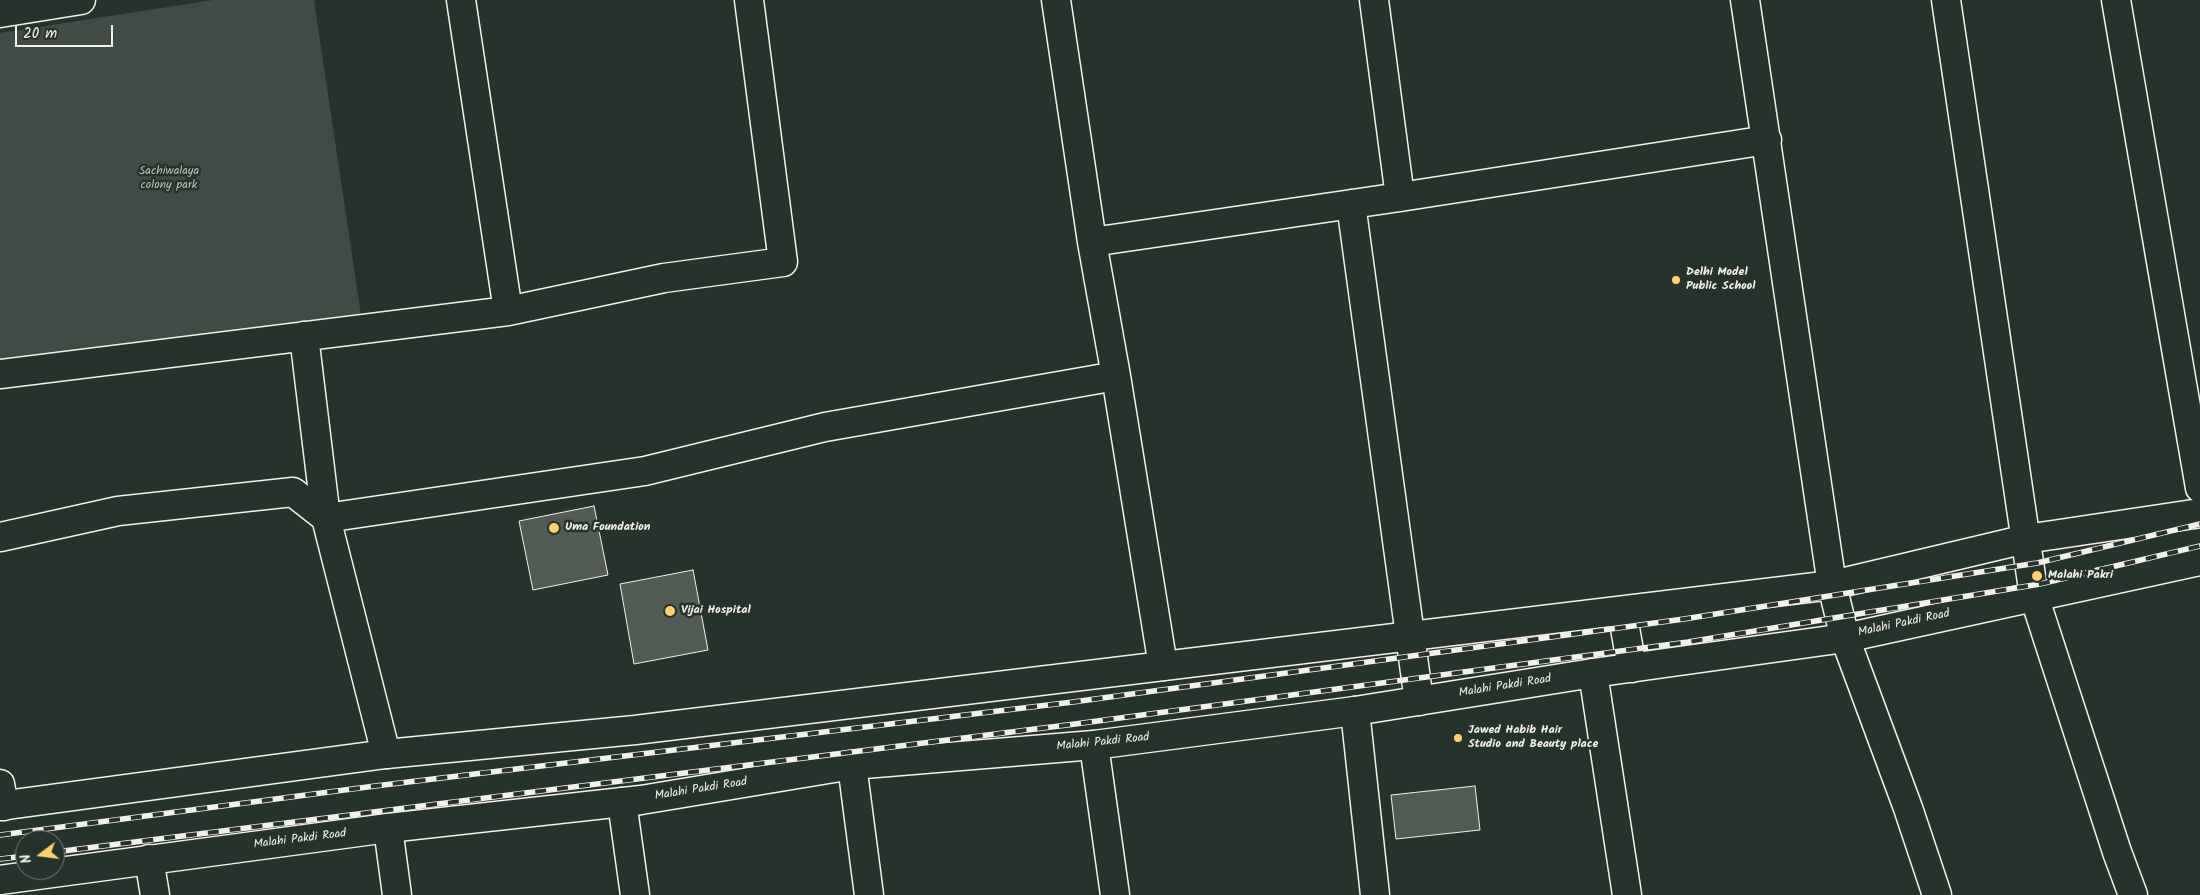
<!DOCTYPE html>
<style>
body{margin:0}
#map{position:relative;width:2200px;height:895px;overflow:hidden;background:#26332d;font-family:Kalam,sans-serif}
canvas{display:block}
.north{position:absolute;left:15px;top:830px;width:50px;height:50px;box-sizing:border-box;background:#26332d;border:1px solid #787f78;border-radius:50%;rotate:255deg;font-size:14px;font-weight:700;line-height:20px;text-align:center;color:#f4f1e8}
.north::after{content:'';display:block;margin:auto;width:18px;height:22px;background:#ffd166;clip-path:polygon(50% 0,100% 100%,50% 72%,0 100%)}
.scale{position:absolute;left:15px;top:25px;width:98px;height:22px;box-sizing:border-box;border:2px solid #f4f1e8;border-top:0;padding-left:6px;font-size:15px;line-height:18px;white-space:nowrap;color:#f4f1e8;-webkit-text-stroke:4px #26332d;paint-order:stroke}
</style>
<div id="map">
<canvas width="2200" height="895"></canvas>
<div class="north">N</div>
<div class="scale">20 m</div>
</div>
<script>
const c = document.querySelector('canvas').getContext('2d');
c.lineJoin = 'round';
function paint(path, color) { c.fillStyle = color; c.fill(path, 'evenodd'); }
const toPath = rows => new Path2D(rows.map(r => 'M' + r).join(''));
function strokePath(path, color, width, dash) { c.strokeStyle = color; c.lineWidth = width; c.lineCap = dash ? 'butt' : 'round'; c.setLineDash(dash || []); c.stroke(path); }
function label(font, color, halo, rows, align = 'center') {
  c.font = font + ' Kalam,sans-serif'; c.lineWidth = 5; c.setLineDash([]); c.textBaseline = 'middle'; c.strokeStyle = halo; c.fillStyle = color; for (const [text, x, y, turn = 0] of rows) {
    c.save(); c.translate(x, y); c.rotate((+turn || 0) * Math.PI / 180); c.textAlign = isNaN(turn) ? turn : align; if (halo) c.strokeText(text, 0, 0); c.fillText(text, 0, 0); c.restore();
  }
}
const green = toPath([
 [213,0,314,0,363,329,0,374,0,33]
]);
const building = toPath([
 [594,506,608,575,533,590,519,521,594,506],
 [693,570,708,650,634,664,620,584,693,570],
 [1475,786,1480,830,1396,839,1391,795,1475,786]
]);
const minor = toPath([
 [461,0,508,311],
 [1056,0,1092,242,1116,376,1163,666],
 [1374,0,1400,197],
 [1745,0,1832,585,1845,638,1908,808,1937,895],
 [1946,0,2034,596,2117,852,2133,895],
 [2116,0,2200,488],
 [0,13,81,0],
 [1351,204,1419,701],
 [1092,242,1400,197,1767,140],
 [304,336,326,518,386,754],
 [0,374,508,311,664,278,783,262,749,0],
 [0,537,118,511,293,492,326,518,645,471,825,427,1116,376],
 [1593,673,1627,895],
 [1355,711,1375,895],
 [1094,745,1115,895],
 [852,765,869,895],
 [0,784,4,806],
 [622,802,635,895],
 [388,828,397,895],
 [149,859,155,895]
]);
const major = toPath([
 [1622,611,1632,668],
 [0,806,386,754,635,730,1832,585,2026,539,2200,513],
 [0,880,388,828,641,800,852,765,1094,745,1355,711,1593,673,1845,638,2200,561]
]);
const rail = toPath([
 [0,835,375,786,1073,702,1684,619,2037,563,2200,524],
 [55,852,1075,724,1688,642,2040,584,2200,546],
 [0,859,25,856]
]);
const markers = [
 [1676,280,5,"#ffd166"],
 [554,528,6,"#ffd166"],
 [2037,576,6,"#ffd166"],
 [670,611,6,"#ffd166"],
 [1458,738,5,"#ffd166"]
];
const parkNames = [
 ["Sachiwalaya",169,172],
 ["colony park",169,186]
];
const poiNames = [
 ["Delhi Model",1686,273],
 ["Public School",1686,287],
 ["Uma Foundation",565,528],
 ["Malahi Pakri",2048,576],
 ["Vijai Hospital",681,611],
 ["Jawed Habib Hair",1468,731],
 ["Studio and Beauty place",1468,745]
];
const streetNames = [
 ["Malahi Pakdi Road",1904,624,-12],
 ["Malahi Pakdi Road",1505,687,-9],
 ["Malahi Pakdi Road",1103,743,-6],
 ["Malahi Pakdi Road",701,790,-9],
 ["Malahi Pakdi Road",300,840,-7]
];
paint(green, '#414b45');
paint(building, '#525c55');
strokePath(building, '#f4f1e8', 1);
strokePath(minor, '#f4f1e8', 31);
strokePath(major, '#f4f1e8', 31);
strokePath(minor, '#26332d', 28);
strokePath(major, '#26332d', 28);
strokePath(rail, '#f4f1e8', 5.5);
strokePath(rail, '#26332d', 4, [11]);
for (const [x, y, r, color] of markers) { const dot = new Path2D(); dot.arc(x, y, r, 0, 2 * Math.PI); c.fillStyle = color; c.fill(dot); strokePath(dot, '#26332d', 2); }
label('12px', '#bebfb7', '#26332d', parkNames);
label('bold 12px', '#f4f1e8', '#26332d', poiNames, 'left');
label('12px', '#f4f1e8', '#26332d', streetNames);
</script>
